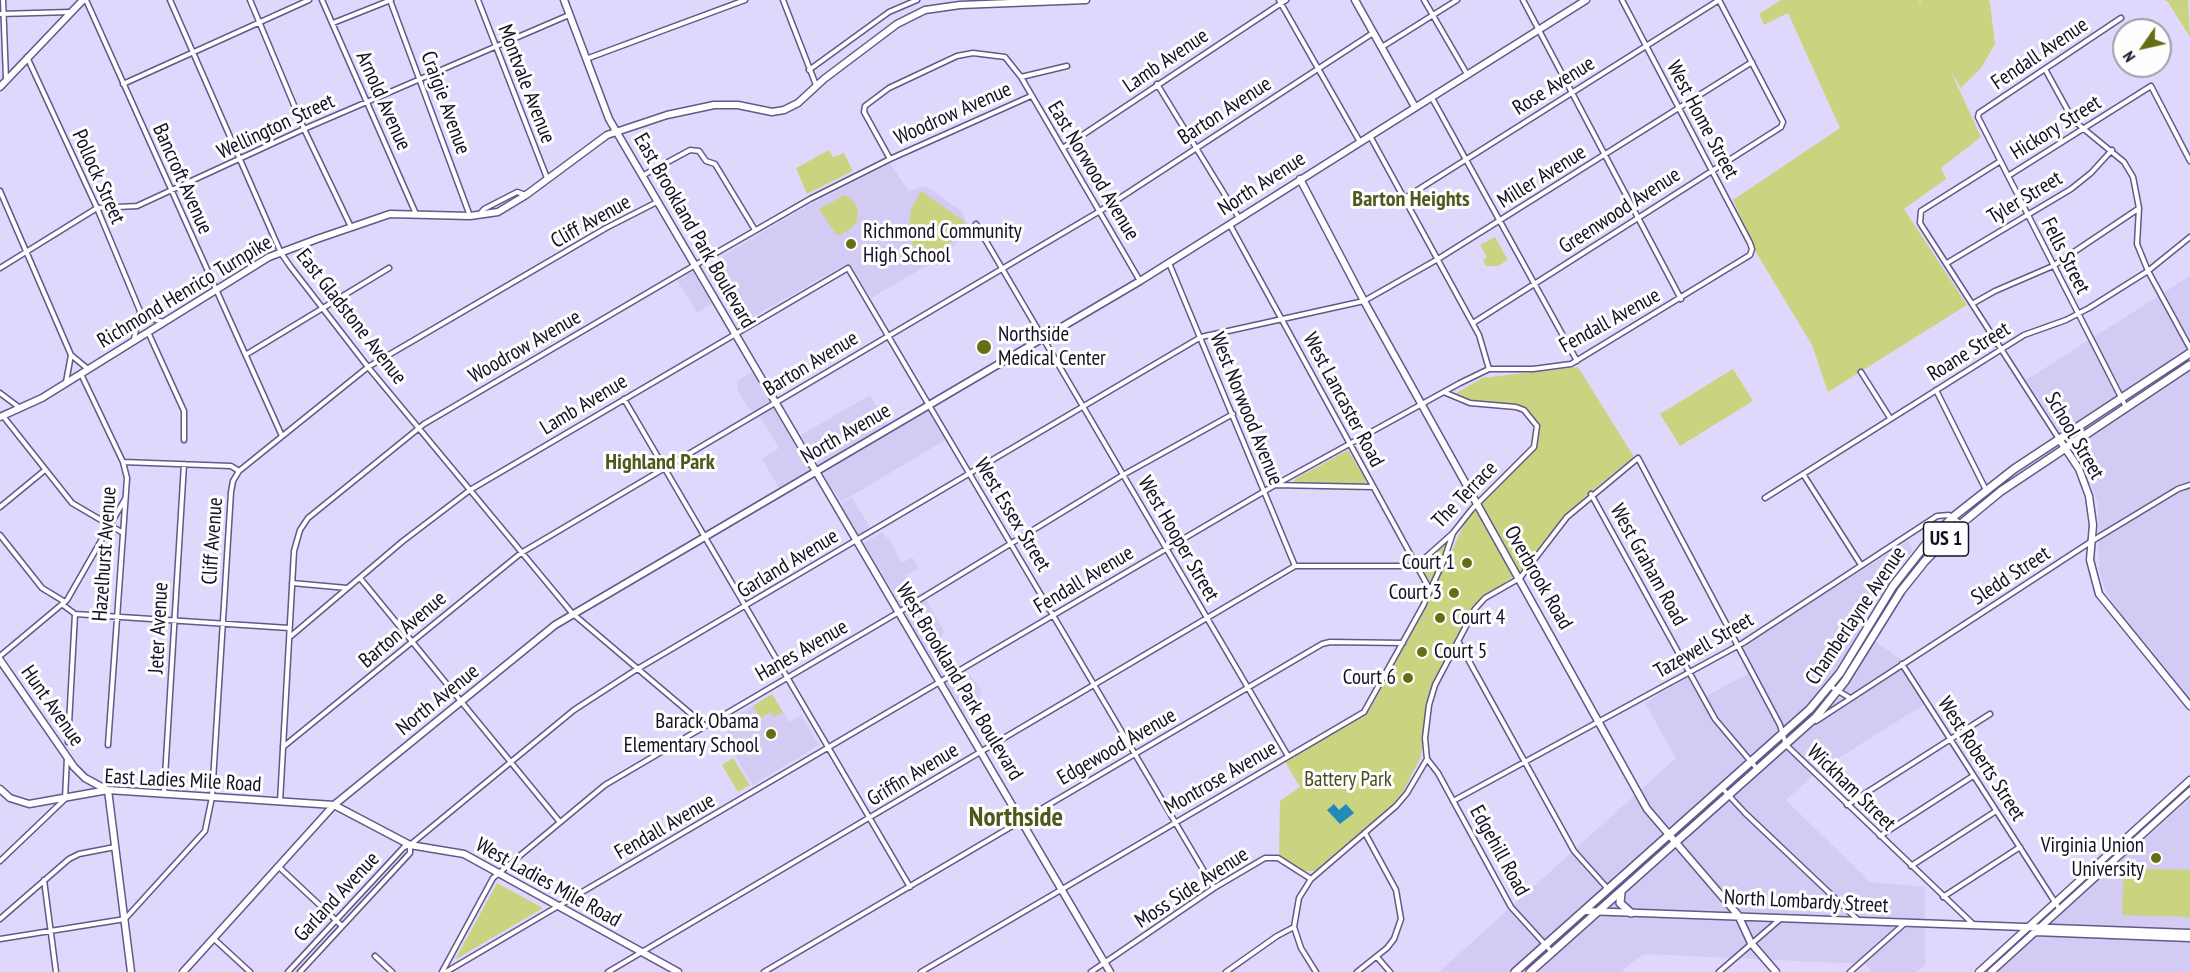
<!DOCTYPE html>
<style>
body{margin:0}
#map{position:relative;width:2190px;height:972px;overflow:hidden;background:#dfd8fc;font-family:"PT Sans Narrow",sans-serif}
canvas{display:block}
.north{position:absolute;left:2112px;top:18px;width:60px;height:60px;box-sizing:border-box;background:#fefefe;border:2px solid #a09ea6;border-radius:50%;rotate:236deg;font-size:16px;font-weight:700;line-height:24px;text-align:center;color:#140f23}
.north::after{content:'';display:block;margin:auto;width:21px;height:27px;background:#666e14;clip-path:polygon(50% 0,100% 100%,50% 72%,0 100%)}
</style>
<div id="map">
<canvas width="2190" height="972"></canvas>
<div class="north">N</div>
</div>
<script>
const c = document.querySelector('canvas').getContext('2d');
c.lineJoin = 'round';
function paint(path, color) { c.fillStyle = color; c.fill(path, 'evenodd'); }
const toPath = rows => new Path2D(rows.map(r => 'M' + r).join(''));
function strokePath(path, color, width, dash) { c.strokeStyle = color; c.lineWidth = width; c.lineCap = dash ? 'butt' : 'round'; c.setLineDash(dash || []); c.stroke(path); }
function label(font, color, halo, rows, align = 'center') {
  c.font = font + ' "PT Sans Narrow",sans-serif'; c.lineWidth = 6; c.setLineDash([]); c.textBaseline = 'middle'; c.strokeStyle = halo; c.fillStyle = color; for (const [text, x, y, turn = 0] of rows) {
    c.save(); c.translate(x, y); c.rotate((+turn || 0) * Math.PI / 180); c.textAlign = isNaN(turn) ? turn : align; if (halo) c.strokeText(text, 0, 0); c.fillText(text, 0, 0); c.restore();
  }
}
const built = toPath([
 [890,164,909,191,926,186,960,210,969,226,954,246,945,255,871,298,852,267,844,265,738,325,704,267,807,206],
 [692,271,712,303,697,313,677,280],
 [2190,276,2190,697,2120,613,2105,590,2099,570,2098,505,2088,474,2026,380],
 [752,372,810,471,779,488,762,459,779,448,764,423,746,405,737,389,737,381],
 [870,395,888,425,819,465,801,435],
 [929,410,947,439,841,502,823,473],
 [852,497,871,530,858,536,840,504],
 [882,532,890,541,902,563,912,557,919,568,906,576,917,597,902,606,864,543],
 [1908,541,1913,550,1879,593,1858,629,1900,659,1928,702,1818,771,1786,800,1870,882,1925,887,1925,965,1916,972,1872,972,1866,964,1643,954,1621,972,1439,972,1676,758,1645,703,1688,676,1701,699,1748,674,1736,650],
 [926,599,944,631,941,637,960,672,965,669,982,691,979,697,983,703,964,714,904,612],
 [772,694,789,722,801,715,819,745,753,785,734,754,739,750,723,723],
 [2190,799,2190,972,1994,972,2055,918]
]);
const green = toPath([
 [1781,0,1919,0,1920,3,1921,0,1989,0,1991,11,1995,44,1981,68,1961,88,1951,72,1981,137,1941,168,1946,179,1904,209,1967,305,1828,392,1812,345,1757,254,1733,200,1840,128,1788,13,1764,25,1759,14],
 [2164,0,2188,0,2190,37,2168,2],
 [829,150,833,157,844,153,853,171,807,194,796,168],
 [921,191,964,221,964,226,953,240,927,263,913,246,909,228,911,209],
 [845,195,854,202,858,210,857,222,849,230,837,236,819,209],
 [1495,237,1508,260,1498,266,1486,266,1483,260,1487,257,1480,245],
 [1578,367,1634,457,1589,493,1565,516,1523,569,1478,602,1430,691,1421,757,1404,790,1390,808,1315,871,1304,871,1279,856,1280,801,1300,787,1285,762,1369,711,1426,607,1466,520,1531,454,1538,442,1537,422,1521,406,1481,403,1455,394,1482,378],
 [1733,369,1753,401,1680,446,1660,414],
 [1348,450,1366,480,1365,484,1294,482,1295,479],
 [1444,543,1446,547,1432,580,1429,581,1421,567],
 [772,694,783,712,774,717,771,712,760,718,753,706],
 [733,758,750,785,738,792,722,765],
 [2124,868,2190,870,2190,917,2122,915],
 [497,883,543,908,456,959,456,958]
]);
const water = toPath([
 [1334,804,1339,810,1346,804,1354,813,1340,824,1327,810]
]);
const street = toPath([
 [3,0,6,79],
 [86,0,282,436],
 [170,0,281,253,290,266,368,367,572,613,704,725],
 [250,0,304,129,351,227],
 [322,0,416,214],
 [390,0,470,216],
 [478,0,547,178],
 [783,0,816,85],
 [1279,0,1360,142],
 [1424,0,1467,74],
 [1523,0,1681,299],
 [0,14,70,12],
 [2121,18,1979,113,1978,117,2126,407],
 [333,23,391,0],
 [1382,47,1457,0],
 [27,57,97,208,140,311,134,339],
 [586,59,745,0],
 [2045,69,2073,120,2124,162,2133,177,2139,208,2137,244,2148,271,2190,348],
 [809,70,889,12,917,0],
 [1021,77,1067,66],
 [123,84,309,0],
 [1157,84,1239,218],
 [1432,98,1577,361],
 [1370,136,1479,335,1489,369],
 [1063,148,1286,0],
 [890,159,864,112,865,106,889,88,957,56,973,53,1005,57,1021,77,1140,281],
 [1999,162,1921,211,1920,223,2059,439],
 [642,176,690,150,699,151,706,161,715,164,755,230],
 [2008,176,2151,86,2190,161],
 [0,191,71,355,88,369],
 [1405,198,1719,0],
 [479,215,484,209,517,192,526,195],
 [976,224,1288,756],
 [1230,225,1430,590],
 [1169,263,1295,566],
 [1947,263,2071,189,2091,173,2112,150],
 [0,268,97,208,137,206,304,129,569,15],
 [1972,304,1995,291,2053,266,2138,209],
 [141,311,150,318,163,322],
 [1473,323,1781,127,1783,122,1719,0],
 [148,332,184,411,184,440],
 [247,354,389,268],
 [1861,372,1890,418],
 [81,374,123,462,127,478,108,745],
 [66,382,71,355],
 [1936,390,1986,490],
 [0,393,20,408],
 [624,399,910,887],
 [3,416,72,503,123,533],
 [123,462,231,466,239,471],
 [1803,474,1861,565],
 [1275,485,1373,487],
 [1591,494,1715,719,1758,770],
 [1765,498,2024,335,2066,320,2089,308,2148,271,2190,237],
 [0,507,45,470],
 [0,535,42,588,65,602],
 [1295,566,1416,566,1453,533,1472,509,1534,447,1537,426,1524,410,1516,407,1470,403,1446,393],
 [360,578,559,821],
 [292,583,347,588],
 [63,605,75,614,289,628],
 [291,636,403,541,470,490,848,268,1214,888],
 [1458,641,1574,851,1608,889],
 [0,656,67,600,125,499],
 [1902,664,2060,910],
 [1830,686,1850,698],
 [1816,721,2092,541,2178,489,2190,485],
 [68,742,75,614],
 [283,747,521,553,1100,211,1373,33],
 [1427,759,1438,773,1511,907,1552,952],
 [1722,788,1745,813,1858,920],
 [164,793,184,464],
 [1453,801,1743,643,1937,516,1949,515,1960,523],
 [280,802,294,551,300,530,308,518,424,424,690,268,810,199,890,159,1031,96],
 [1847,805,1990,714],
 [1880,836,1973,776],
 [0,861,65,799,67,757],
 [1911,866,1996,811],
 [279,867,342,926],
 [44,880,56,972],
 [1943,897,2020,847],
 [0,919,69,859,79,854,115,847],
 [213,938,250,972],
 [0,939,125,919,205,831,212,797,231,492,233,481,239,471,368,367,606,228,657,202],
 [375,956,392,972],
 [1377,957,1390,972],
 [288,972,404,847,410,845,574,710,634,671,1201,337,1364,301,1438,259,1752,62],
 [300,972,410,853,410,845],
 [442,972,493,878,605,785,899,612,1123,475,1233,414],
 [446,972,1275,485,1460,383,1489,369,1533,369,1571,364,1750,255,1752,249,1750,243,1622,0],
 [608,972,1295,566],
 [764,972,1322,644,1330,642,1403,643],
 [921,972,1364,712,1423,606,1444,560,1453,533],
 [1091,972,1214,888,1265,858,1278,858,1311,879],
 [1226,972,1277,936,1294,927],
 [1316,972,1301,948,1294,927,1299,898,1311,879,1396,806,1407,793,1427,759,1425,738,1429,705,1435,685,1475,609,1485,598,1520,578,1567,517,1638,458,1780,725,1786,745,1973,924],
 [1357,972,1387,948,1394,939,1401,919,1396,890,1365,833],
 [1719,972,1779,920],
 [1850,972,1904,924]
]);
const secondary = toPath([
 [564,0,609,119,1110,972],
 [1355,0,1415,107],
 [0,87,83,0],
 [1300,179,1364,301,1647,809,1738,915,1751,943,1776,972],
 [0,417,42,398,269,257,317,239,390,214,470,216,498,212,526,195,607,135,667,115,714,105,738,105,772,112,784,110,798,103,824,79,897,24,925,10,960,5,1086,0],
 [2059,439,2079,469,2089,496,2093,525,2090,560,2099,594,2190,706],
 [0,660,74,767,85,778,107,790],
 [0,789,10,798,29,804,108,790,334,805,410,845,464,854,678,972],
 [108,790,131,972],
 [1585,911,2190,933],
 [2035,932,2190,938],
 [183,972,334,805,555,625,1140,281,1586,0],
 [1979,972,2190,780],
 [1991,972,2190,791]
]);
const primary = toPath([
 [1621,892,1620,903,1631,913],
 [1515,972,1810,709,1840,673,1893,586,1926,544,1953,517,2014,469,2190,353],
 [1530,972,1816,717,1845,681,1901,591,1925,561,1961,524,2001,491,2190,365]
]);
const markers = [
 [851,244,6,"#666e14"],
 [984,347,8,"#666e14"],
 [1467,563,6,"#666e14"],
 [1454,593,6,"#666e14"],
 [1440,618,6,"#666e14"],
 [1422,652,6,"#666e14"],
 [1408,678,6,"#666e14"],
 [771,734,6,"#666e14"],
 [2156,858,6,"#666e14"]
];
const shields = [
 [1946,539,45]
];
const shieldNames = [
 ["US 1",1946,539]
];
const streetNames = [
 ["Fendall Avenue",2040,54,-34],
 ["Lamb Avenue",1166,61,-34],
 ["Montvale Avenue",526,84,69],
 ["Rose Avenue",1554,86,-32],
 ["Arnold Avenue",383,101,66],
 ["Craigie Avenue",445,103,70],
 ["Barton Avenue",1225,111,-33],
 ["Woodrow Avenue",953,114,-24],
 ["West Home Street",1702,120,62],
 ["Wellington Street",276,127,-25],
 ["Hickory Street",2056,128,-32],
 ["East Norwood Avenue",1093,171,59],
 ["Pollock Street",98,177,66],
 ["Miller Avenue",1542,177,-32],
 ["Bancroft Avenue",182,179,66],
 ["North Avenue",1262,184,-33],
 ["Tyler Street",2025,198,-31],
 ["Greenwood Avenue",1620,211,-33],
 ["Cliff Avenue",591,222,-29],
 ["East Brookland Park Boulevard",694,231,60],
 ["Fells Street",2065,256,63],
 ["Richmond Henrico Turnpike",185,292,-31],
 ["East Gladstone Avenue",351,317,52],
 ["Fendall Avenue",1610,321,-29],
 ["Woodrow Avenue",525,347,-30],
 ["Roane Street",1969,352,-32],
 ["Barton Avenue",811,364,-31],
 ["West Lancaster Road",1343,400,62],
 ["Lamb Avenue",584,405,-31],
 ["West Norwood Avenue",1246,409,68],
 ["North Avenue",846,434,-30],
 ["School Street",2074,436,60],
 ["The Terrace",1465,495,-46],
 ["West Essex Street",1012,515,59],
 ["West Hooper Street",1178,539,60],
 ["Cliff Avenue",213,541,-86],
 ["Hazelhurst Avenue",105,554,-86],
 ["Garland Avenue",788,564,-31],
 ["West Graham Road",1648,565,61],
 ["Sledd Street",2011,576,-33],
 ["Overbrook Road",1538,578,60],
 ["Fendall Avenue",1084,580,-31],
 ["Chamberlayne Avenue",1856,616,-56],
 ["Jeter Avenue",159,628,-87],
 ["Barton Avenue",403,630,-40],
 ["Tazewell Street",1704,646,-30],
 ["Hanes Avenue",802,651,-30],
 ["West Brookland Park Boulevard",959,682,59],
 ["North Avenue",438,700,-39],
 ["Hunt Avenue",52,706,55],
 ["Edgewood Avenue",1117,747,-30],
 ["West Roberts Street",1981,759,57],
 ["Griffin Avenue",913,775,-31],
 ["Montrose Avenue",1221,778,-30],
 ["East Ladies Mile Road",183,781,3],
 ["Wickham Street",1851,788,44],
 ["Fendall Avenue",665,827,-30],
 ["Edgehill Road",1499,851,61],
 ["West Ladies Mile Road",548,883,29],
 ["Moss Side Avenue",1192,888,-33],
 ["Garland Avenue",337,897,-47],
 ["North Lombardy Street",1806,902,3]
];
const poiNames = [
 ["Richmond Community",863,232,"left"],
 ["High School",863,256,"left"],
 ["Northside",998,335,"left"],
 ["Medical Center",998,359,"left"],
 ["Court 1",1455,563],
 ["Court 3",1442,593],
 ["Court 4",1452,618,"left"],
 ["Court 5",1434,652,"left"],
 ["Court 6",1396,678],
 ["Barack Obama",759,722],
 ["Elementary School",759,746],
 ["Virginia Union",2144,846],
 ["University",2144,870]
];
const parkNames = [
 ["Battery Park",1348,780]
];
const neighbourhoodNames = [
 ["Barton Heights",1411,200],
 ["Highland Park",660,463]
];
const districtNames = [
 ["Northside",1016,818]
];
paint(built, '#d3cbf3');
paint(green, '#cad480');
paint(water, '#258aba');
strokePath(street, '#63578b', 7);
strokePath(secondary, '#63578b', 9);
strokePath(primary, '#63578b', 10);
strokePath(street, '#fff', 4);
strokePath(secondary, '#fff', 6);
strokePath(primary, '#fff', 7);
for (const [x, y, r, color] of markers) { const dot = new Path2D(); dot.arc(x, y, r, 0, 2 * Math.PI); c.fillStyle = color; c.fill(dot); strokePath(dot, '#fefefe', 2); }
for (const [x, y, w] of shields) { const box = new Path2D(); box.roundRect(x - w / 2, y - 17, w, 34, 4.5); c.fillStyle = '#fefefe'; c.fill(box); strokePath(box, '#140f23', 1.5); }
label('bold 20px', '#140f23', null, shieldNames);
label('21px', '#140f23', '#fefefe', streetNames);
label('21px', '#140f23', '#fefefe', poiNames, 'right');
label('21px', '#474b1c', '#fefefe', parkNames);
label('bold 22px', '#51561c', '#fefefe', neighbourhoodNames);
label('bold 27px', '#51561c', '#fefefe', districtNames);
</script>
